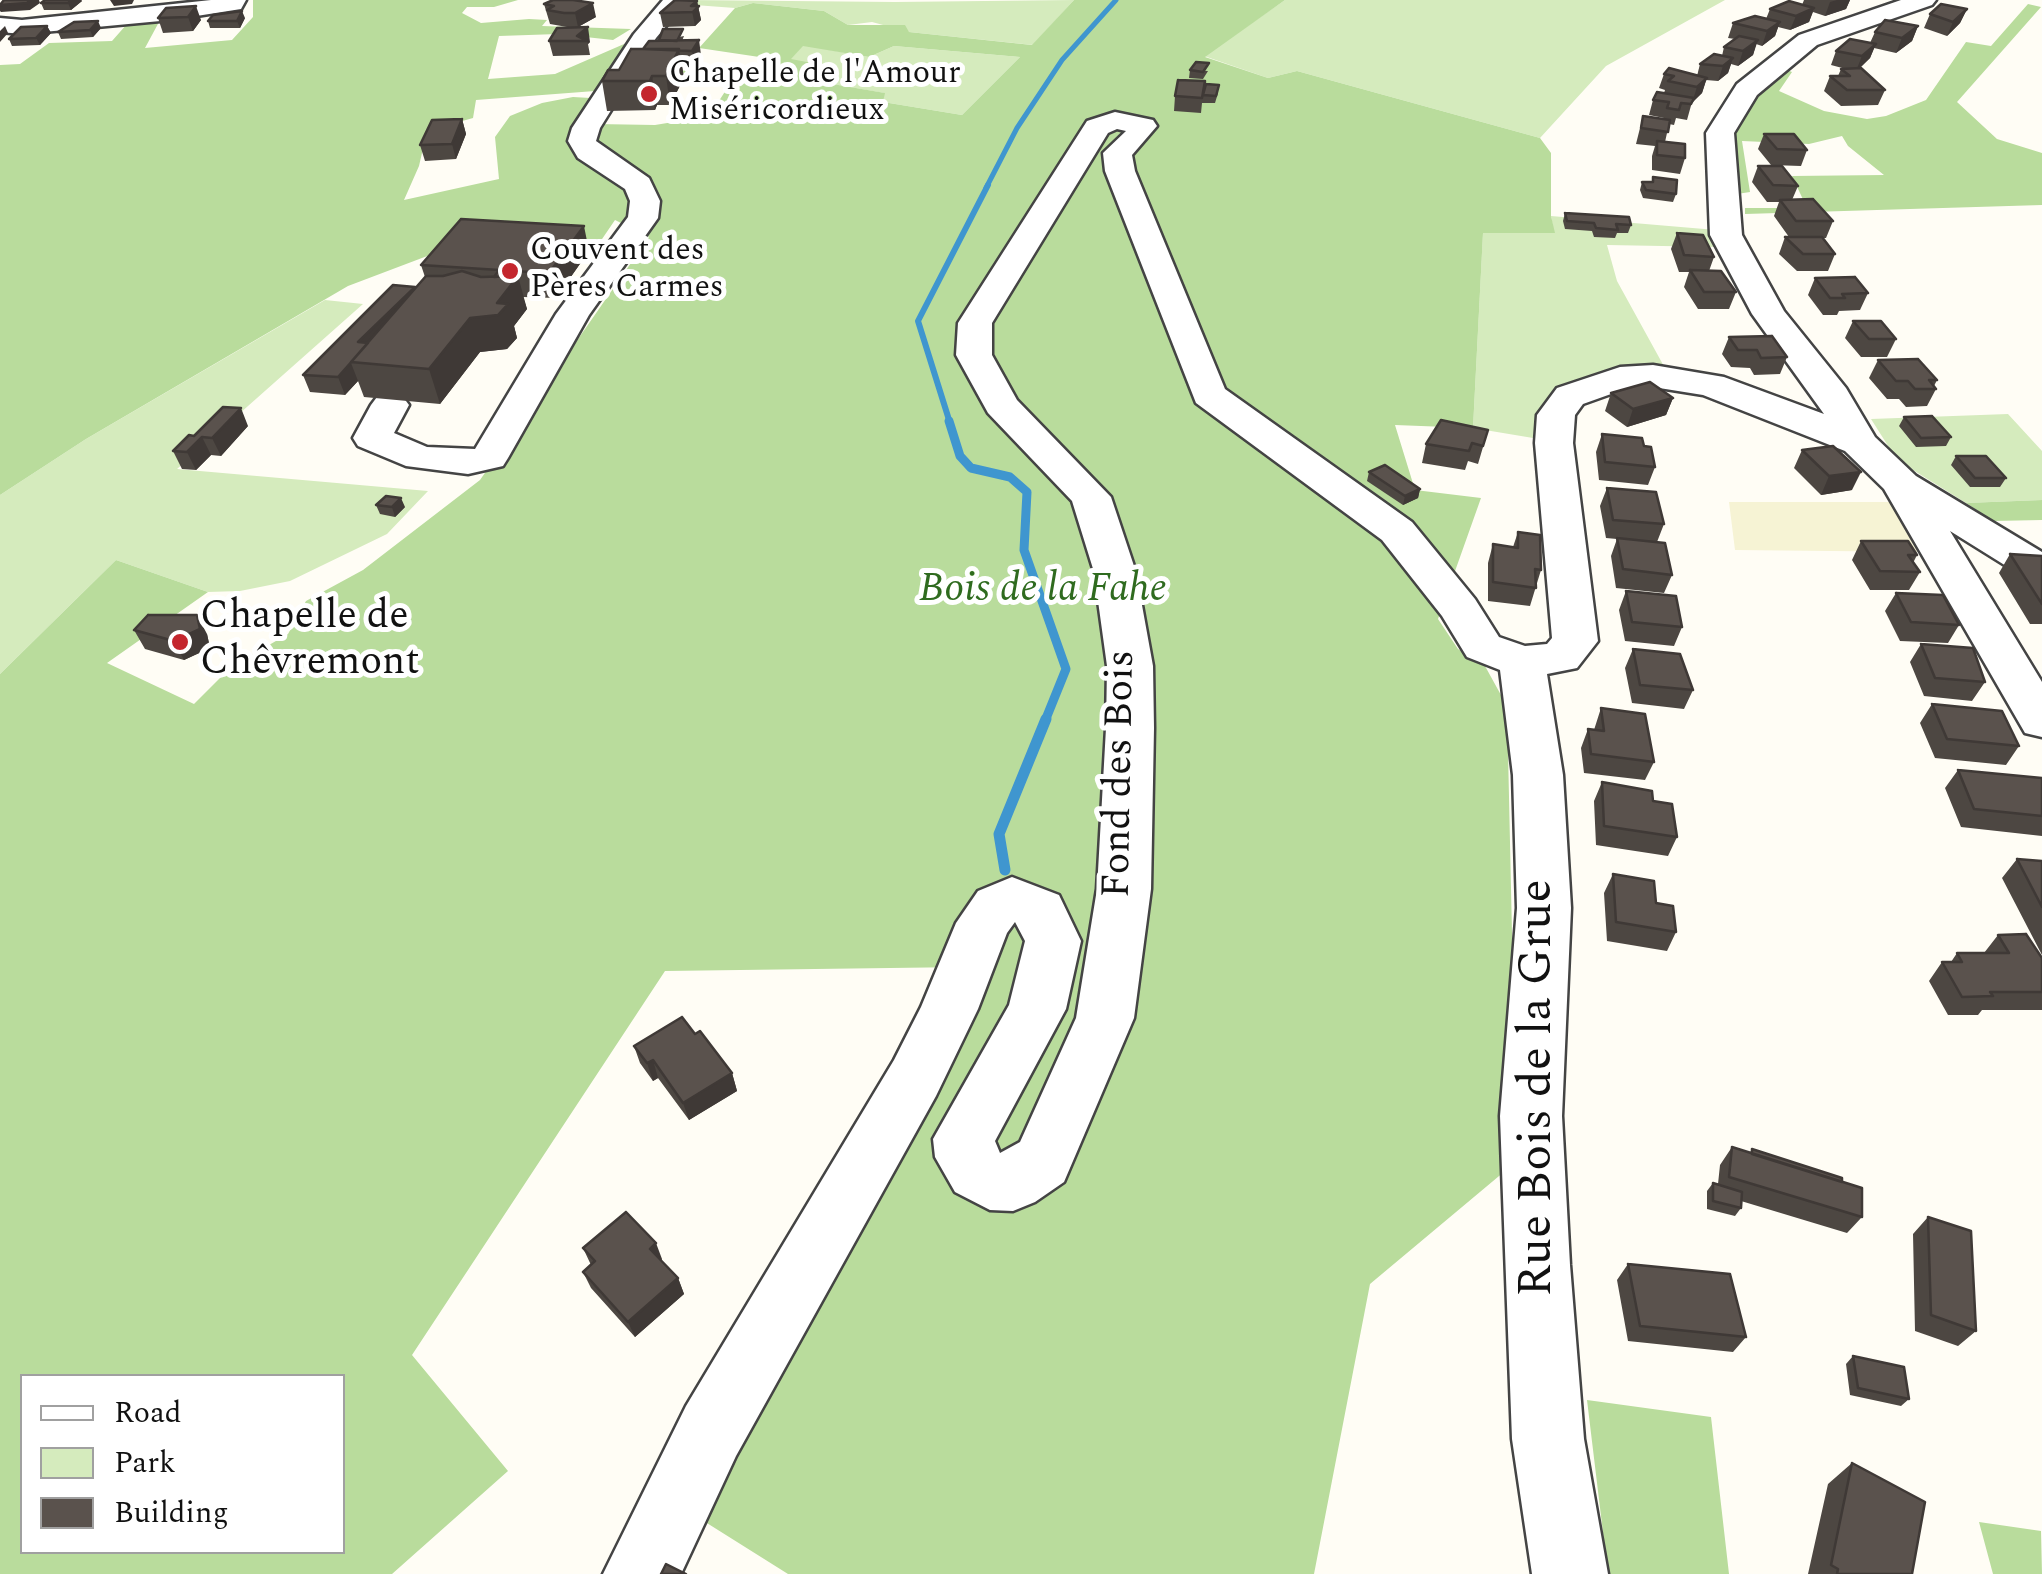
<!DOCTYPE html>
<meta charset="utf-8">
<style>
body{margin:0}
#map{position:relative;width:2042px;height:1574px;overflow:hidden;background:#fffdf5;font-family:Spectral,serif}
canvas{display:block}
.legend{position:absolute;left:20px;top:1374px;width:325px;height:180px;box-sizing:border-box;background:#fff;border:2px solid #a0a0a0;margin:0;padding:12px 18px;list-style:none;font-size:30px;color:#111}
.legend li{display:flex;align-items:center;gap:20px;height:50px}
.legend b{width:50px;border:2px solid #a0a0a0}
</style>
<div id="map">
<canvas width="2042" height="1574"></canvas>
<ul class="legend">
<li><b style="height:12px;background:#fff"></b>Road</li>
<li><b style="height:28px;background:#d5ebbd"></b>Park</li>
<li><b style="height:28px;background:#5a524d"></b>Building</li>
</ul>
</div>
<script>
const c = document.querySelector('canvas').getContext('2d');
c.lineJoin = 'round';
function paint(path, color) { c.fillStyle = color; c.fill(path, 'evenodd'); }
const toPath = rows => new Path2D(rows.map(r => 'M' + r).join(''));
function strokePath(path, color, width, dash) { c.strokeStyle = color; c.lineWidth = width; c.lineCap = dash ? 'butt' : 'round'; c.setLineDash(dash || []); c.stroke(path); }
function label(font, color, halo, rows, align = 'center') {
  c.font = font + ' Spectral,serif'; c.lineWidth = 10; c.setLineDash([]); c.textBaseline = 'middle'; c.strokeStyle = halo; c.fillStyle = color; for (const [text, x, y, turn = 0] of rows) {
    c.save(); c.translate(x, y); c.rotate((+turn || 0) * Math.PI / 180); c.textAlign = isNaN(turn) ? turn : align; if (halo) c.strokeText(text, 0, 0); c.fillText(text, 0, 0); c.restore();
  }
}
const farmland = toPath([
 [1729,502,1894,502,1926,552,1735,550]
]);
const green = toPath([
 [685,0,895,2,1074,0,1033,45,909,32,872,22,848,25,824,11,753,3,735,8,681,4],
 [1285,0,1725,0,1606,66,1540,138,1297,71,1268,78,1204,56],
 [803,45,869,57,894,46,1020,57,962,115,883,102,884,93,815,81,790,59],
 [1551,216,1716,230,1718,247,1607,245,1617,281,1666,370,1626,369,1593,375,1566,386,1539,439,1473,428,1483,232,1554,233],
 [325,300,363,304,177,469,428,491,387,534,290,581,240,591,208,592,116,560,0,674,0,495,86,439],
 [2008,414,2042,451,2042,500,1966,503,1897,460,1871,419]
]);
const forest = toPath([
 [253,0,518,0,494,7,467,7,462,13,481,23,529,19,547,20,542,26,631,29,613,40,558,34,499,36,488,79,555,74,631,41,595,91,476,100,473,118,427,131,419,166,404,200,499,179,495,137,510,116,542,103,573,97,608,99,596,124,655,125,704,117,713,110,728,87,728,79,670,71,733,69,770,74,766,58,699,48,735,8,753,3,824,11,848,25,905,25,909,32,1032,45,1074,0,1285,0,1205,57,1268,78,1297,71,1540,138,1551,153,1551,216,1555,233,1483,233,1473,428,1395,425,1415,490,1481,498,1438,619,1458,649,1485,666,1507,706,1517,1161,1370,1284,1314,1574,788,1574,675,1503,965,967,665,971,412,1355,508,1471,392,1574,0,1574,0,674,116,560,208,592,107,663,194,704,231,667,288,634,306,601,363,570,480,480,649,237,615,220,600,242,488,233,348,286,86,439,0,495,0,65,20,64,49,43,112,41,127,24,159,22,145,48,232,40,253,17],
 [803,46,869,57,894,46,1020,57,962,115,883,102,885,93,815,81,812,63,791,59],
 [22,1376,342,1376,342,1552,22,1552],
 [2028,4,2041,7,1957,102,1997,139,2042,153,2042,205,1745,214,1745,208,1807,208,1792,176,1884,175,1848,146,1842,136,1809,144,1742,141,1750,192,1737,194,1729,128,1782,68,1792,72,1779,91,1824,111,1867,119,1886,116,1926,100,1966,42,1991,46],
 [2042,500,2042,520,1993,521,1966,503],
 [1587,1400,1711,1417,1729,1574,1608,1574],
 [1979,1522,2041,1531,2042,1574,1993,1574]
]);
const streamFar3 = toPath([
 [986,188,1017,128,1062,60,1116,0]
]);
const streamFar2 = toPath([
 [950,423,918,321,988,185]
]);
const streamFar1 = toPath([
 [949,421,960,456,971,468,1010,477,1027,492,1024,550,1066,669,1045,721]
]);
const stream = toPath([
 [1005,870,999,834,1046,719]
]);
const minor = toPath([
 [211,0,246,0,241,9,171,20,22,34,0,32,0,18,22,20,211,0],
 [663,0,688,0,656,38,600,128,596,141,649,178,660,201,658,218,589,315,508,458,503,466,468,474,406,466,358,446,353,438,371,405,377,397,390,394,403,397,409,405,394,433,427,447,475,449,556,314,628,217,630,201,625,189,578,158,568,141,572,128,634,34,663,0],
 [1901,0,1936,0,1932,5,1817,45,1757,95,1734,133,1742,235,1784,311,1846,388,1875,437,1916,476,2042,552,2042,583,2027,579,1950,531,2042,682,2042,737,2025,733,1884,489,1845,451,1703,395,1653,387,1625,389,1583,404,1575,415,1573,443,1598,641,1577,668,1547,674,1563,775,1571,908,1562,1116,1570,1265,1584,1439,1608,1574,1532,1574,1512,1439,1500,1116,1517,908,1513,775,1500,670,1467,657,1442,616,1382,540,1196,403,1105,171,1103,153,1126,131,1117,129,1108,133,992,323,992,355,1017,400,1111,497,1136,572,1153,666,1154,728,1151,889,1134,1018,1064,1182,1035,1202,1013,1211,990,1210,955,1192,935,1157,933,1139,1009,1005,1025,941,1015,922,1007,933,978,1009,936,1096,736,1456,681,1574,603,1574,686,1406,894,1060,921,1007,956,923,978,891,1012,877,1059,895,1081,941,1066,1009,995,1141,1000,1153,1020,1142,1076,1018,1097,889,1106,728,1107,666,1094,572,1072,501,988,413,956,355,958,323,1087,121,1115,112,1153,120,1157,126,1132,155,1135,171,1225,389,1412,522,1475,599,1499,637,1525,646,1547,644,1552,638,1535,443,1537,415,1557,388,1620,367,1653,365,1724,377,1824,414,1752,314,1710,235,1706,133,1737,84,1799,35,1901,0]
]);
const wall = toPath([
 [45,0,81,0,82,1,71,10,44,10,41,3],
 [1804,0,1850,0,1846,9,1825,16,1813,12,1809,22,1790,30,1778,27,1775,36,1762,46,1756,44,1753,55,1738,66,1731,64,1728,73,1718,81,1706,80,1702,93,1692,102,1687,120,1676,118,1674,125,1669,124,1665,142,1685,158,1680,174,1652,170,1652,156,1655,146,1636,144,1643,116,1664,119,1664,118,1649,115,1653,100,1664,93,1665,90,1659,88,1664,74,1697,76,1700,64,1722,56,1724,47,1735,39,1728,38,1733,23,1766,19,1770,9,1802,5],
 [697,1,701,20,695,26,663,27,660,13],
 [544,4,596,17,578,27,567,27,550,24],
 [166,8,201,20,193,31,163,33,158,18],
 [1967,9,1960,23,1947,36,1924,28,1930,14],
 [245,18,240,28,210,28,208,21],
 [47,26,51,33,40,45,12,46,9,39],
 [1918,26,1912,41,1896,53,1874,48,1870,58,1859,69,1885,90,1878,105,1841,106,1824,91,1830,76,1838,76,1841,69,1846,69,1831,65,1836,51,1870,43,1875,32],
 [101,28,93,37,61,39,58,32],
 [557,28,590,42,588,44,590,55,553,56,549,41],
 [684,36,682,41,701,55,694,66,682,65,684,78,670,105,657,105,655,110,607,111,602,81,619,70,643,49,659,41],
 [1190,70,1208,71,1203,79,1189,78],
 [1204,92,1218,93,1215,103,1202,103,1201,113,1174,111,1175,96],
 [462,119,466,134,456,159,425,161,420,145],
 [1764,134,1807,150,1801,166,1771,165,1758,149],
 [1758,166,1798,186,1792,200,1833,221,1826,238,1822,238,1835,254,1828,271,1797,271,1779,254,1785,237,1789,237,1774,216,1779,202,1767,202,1752,182],
 [1653,177,1676,194,1673,202,1643,198,1640,190,1642,182,1652,182],
 [1565,213,1631,225,1628,233,1617,233,1615,238,1594,237,1592,231,1565,229,1563,221],
 [1677,233,1714,257,1709,271,1736,292,1729,309,1698,309,1684,287,1689,272,1679,272,1671,249],
 [589,251,556,298,523,297,527,309,514,326,517,338,507,349,480,352,440,404,364,397,358,381,345,395,310,392,303,375,415,288,425,277,421,265],
 [1815,278,1868,293,1860,310,1839,311,1837,315,1823,315,1808,295],
 [1853,321,1896,339,1887,357,1861,357,1845,338],
 [1729,337,1787,357,1780,374,1754,375,1750,368,1731,367,1722,354],
 [1878,360,1937,380,1934,386,1936,389,1927,406,1906,407,1899,399,1887,399,1869,378],
 [1611,393,1673,398,1666,415,1627,427,1605,411],
 [1904,417,1951,437,1946,446,1916,447,1899,426],
 [248,426,221,456,211,455,196,470,182,469,173,451,194,436],
 [1488,430,1478,464,1468,461,1465,470,1422,463,1426,444],
 [1602,434,1644,446,1655,467,1648,485,1599,480,1596,452],
 [1802,450,1852,490,1821,495,1794,468],
 [1956,456,2006,478,2000,487,1970,487,1951,465],
 [1369,472,1420,489,1418,498,1403,505,1367,481],
 [1607,488,1664,524,1657,542,1672,575,1664,593,1616,588,1611,556,1617,539,1606,538,1600,506],
 [376,505,405,507,395,517,380,514],
 [1518,532,1541,570,1530,606,1488,601,1488,563,1493,544,1513,547],
 [1861,541,1917,555,1913,563,1920,572,1909,590,1870,590,1852,560],
 [2010,554,2042,556,2042,624,2030,624,1999,573],
 [1626,591,1682,627,1674,646,1625,641,1619,610],
 [1896,593,1959,625,1948,643,1900,641,1885,611],
 [134,630,207,634,210,648,184,660,145,649],
 [1921,644,1985,682,1972,701,1924,696,1910,662],
 [1633,649,1693,690,1684,709,1632,703,1625,668],
 [1932,704,2019,746,2006,765,1935,758,1920,723],
 [1601,708,1654,762,1645,780,1584,773,1581,748,1588,729,1594,730],
 [1958,770,2042,778,2042,836,1961,827,1945,788],
 [1602,782,1653,801,1677,837,1668,856,1596,845,1594,801],
 [2017,859,2042,861,2042,955,2002,878],
 [1613,874,1656,903,1676,932,1667,951,1607,941,1604,893],
 [1998,935,2042,958,2042,1010,1982,1010,1978,1015,1948,1015,1929,981,1942,962,1951,962,1957,953,1984,953],
 [695,1034,732,1073,737,1091,689,1120,658,1078,653,1081,640,1063,634,1046],
 [1732,1147,1750,1153,1752,1149,1842,1182,1862,1217,1847,1233,1741,1201,1741,1208,1735,1216,1707,1209,1707,1191,1713,1183,1718,1184,1720,1165],
 [1928,1217,1976,1331,1958,1346,1915,1331,1913,1234],
 [583,1248,662,1259,661,1261,678,1278,684,1294,635,1337,591,1288,583,1272,591,1265],
 [1628,1264,1746,1337,1733,1352,1628,1341,1617,1280],
 [1853,1356,1909,1399,1901,1406,1850,1395,1846,1364],
 [1852,1463,1912,1574,1808,1574,1828,1484]
]);
const shadedWall = toPath([
 [31,0,39,0,40,3,30,10,1,12,0,11,0,5],
 [72,0,81,0,82,1,71,10,68,3],
 [110,0,134,0,132,4,114,6],
 [1837,0,1850,0,1846,9,1825,16,1830,2],
 [697,1,701,20,695,26,691,6],
 [593,3,596,17,578,27,575,13],
 [196,6,201,20,193,31,188,17],
 [1814,8,1809,22,1790,30,1796,16],
 [1967,9,1960,23,1947,36,1953,22],
 [242,11,245,18,240,28,237,21],
 [98,21,101,28,93,37,90,30],
 [1780,22,1775,36,1762,46,1767,31],
 [5,26,8,33,0,42,0,31],
 [47,26,51,33,40,45,36,38],
 [1918,26,1912,41,1896,53,1902,38],
 [588,27,590,42,588,44,587,41,577,36],
 [699,40,701,55,694,66,692,51],
 [1758,40,1753,55,1738,66,1743,51],
 [1876,44,1870,58,1856,71,1862,56],
 [679,49,684,78,670,105,666,76],
 [1733,58,1728,73,1718,81,1723,66],
 [652,76,657,105,655,110,650,81],
 [1707,78,1702,93,1692,103,1697,87],
 [462,119,466,134,456,159,452,144],
 [584,226,589,251,556,298,549,273],
 [513,271,515,280,518,276,527,309,514,326,517,338,507,349,480,352,440,404,429,369,470,318,497,303,503,283],
 [415,287,420,304,362,352,358,342],
 [351,363,358,381,345,395,338,377],
 [1673,398,1666,415,1627,427,1633,409],
 [241,408,248,426,221,456,212,438],
 [202,437,211,455,196,470,187,452],
 [1861,472,1852,490,1821,495,1829,476],
 [1420,489,1418,498,1403,505,1405,496],
 [401,498,405,507,395,517,392,507],
 [197,615,207,634,210,648,184,660,174,641],
 [653,1060,658,1078,653,1081,647,1063],
 [732,1073,737,1091,689,1120,683,1103],
 [656,1243,662,1259,656,1265,650,1249],
 [678,1278,684,1294,635,1337,628,1322]
]);
const building = toPath([
 [4,0,31,0,27,3,0,5,4,0],
 [45,0,72,0,68,3,41,3,45,0],
 [553,0,573,0,593,3,575,13,564,13,547,10,554,6,544,4,553,0],
 [675,0,697,1,691,6,699,6,693,12,660,13,675,0],
 [1789,1,1814,8,1796,16,1770,9,1789,1],
 [1941,4,1967,9,1953,22,1930,14,1941,4],
 [196,6,188,17,158,18,166,8,196,6],
 [242,11,237,21,208,21,213,15,242,11],
 [1755,16,1780,22,1767,31,1733,23,1755,16],
 [1885,20,1918,26,1902,38,1875,32,1885,20],
 [98,21,90,30,58,32,74,22,98,21],
 [47,26,36,38,9,39,21,27,47,26],
 [588,27,577,36,587,41,549,41,557,28,588,27],
 [663,29,683,29,677,41,659,40,663,29],
 [1739,36,1758,40,1743,51,1724,47,1739,36],
 [1850,39,1876,44,1862,56,1836,51,1850,39],
 [699,40,692,51,643,49,649,41,699,40],
 [631,49,679,49,666,76,652,76,650,81,602,81,608,70,619,70,631,49],
 [1714,54,1733,58,1723,66,1700,64,1714,54],
 [1196,62,1209,63,1203,72,1190,70,1196,62],
 [1669,68,1707,78,1697,87,1668,81,1674,76,1664,74,1669,68],
 [1861,68,1885,90,1847,90,1830,76,1850,76,1841,69,1861,68],
 [1178,80,1205,81,1202,98,1175,96,1178,80],
 [1206,84,1219,85,1216,96,1203,95,1206,84],
 [1657,92,1694,98,1691,104,1681,103,1679,110,1667,108,1669,102,1653,100,1657,92],
 [1643,116,1670,120,1668,132,1641,128,1643,116],
 [462,119,452,144,420,145,432,120,462,119],
 [1764,134,1794,134,1807,150,1777,149,1764,134],
 [1657,141,1685,144,1685,158,1657,155,1657,141],
 [1758,166,1782,166,1798,186,1773,185,1758,166],
 [1653,177,1677,180,1676,194,1646,190,1642,182,1653,182,1653,177],
 [1813,199,1833,221,1796,221,1780,200,1813,199],
 [1565,213,1629,217,1631,225,1616,224,1618,230,1596,228,1594,223,1567,221,1565,213],
 [461,219,584,226,549,273,513,271,508,276,494,277,499,270,421,265,461,219],
 [1677,233,1703,235,1714,257,1684,255,1677,233],
 [1785,237,1822,237,1835,254,1803,254,1785,237],
 [1690,270,1721,271,1736,292,1704,292,1690,270],
 [462,271,481,277,518,276,497,303,508,304,498,315,470,318,429,369,351,362,426,276,443,276,462,271],
 [1855,277,1868,293,1842,294,1845,298,1830,298,1815,278,1855,277],
 [393,285,415,287,358,342,368,343,338,377,303,375,393,285],
 [1853,321,1881,321,1896,339,1869,339,1853,321],
 [1772,336,1787,357,1761,358,1757,350,1738,350,1729,337,1772,336],
 [1918,359,1937,380,1929,380,1936,389,1915,389,1908,381,1896,381,1878,360,1918,359],
 [1650,382,1673,398,1633,409,1611,393,1650,382],
 [223,407,241,408,212,438,202,437,187,452,173,451,189,435,194,436,223,407],
 [1932,416,1951,437,1921,438,1904,417,1932,416],
 [1441,420,1488,430,1483,446,1472,443,1469,451,1426,444,1441,420],
 [1602,434,1642,438,1644,446,1651,447,1655,467,1605,462,1602,434],
 [1833,446,1861,472,1829,476,1802,450,1833,446],
 [1956,456,1986,456,2006,478,1975,478,1956,456],
 [1385,465,1420,489,1405,496,1369,472,1385,465],
 [1607,488,1656,492,1664,524,1613,520,1607,488],
 [386,496,401,498,392,507,376,505,386,496],
 [1518,532,1540,535,1541,570,1535,569,1536,588,1493,582,1493,544,1518,548,1518,532],
 [1617,538,1665,543,1672,575,1623,569,1617,538],
 [1861,541,1908,541,1917,555,1908,555,1920,572,1880,571,1861,541],
 [2010,554,2042,556,2042,604,2010,554],
 [1626,591,1676,596,1682,627,1632,622,1626,591],
 [1896,593,1943,595,1959,625,1911,622,1896,593],
 [148,615,197,615,200,629,174,641,134,630,148,615],
 [1921,644,1973,648,1985,682,1935,678,1921,644],
 [1633,649,1680,654,1693,690,1640,685,1633,649],
 [1932,704,2002,711,2019,746,1947,739,1932,704],
 [1601,708,1645,714,1654,762,1591,754,1588,729,1604,731,1601,708],
 [1958,770,2042,778,2042,816,1974,809,1958,770],
 [1602,782,1652,791,1653,801,1672,804,1677,837,1604,826,1602,782],
 [2017,859,2042,861,2042,907,2017,859],
 [1613,874,1654,881,1656,903,1673,906,1676,932,1616,922,1613,874],
 [2026,934,2042,958,2042,992,1990,992,1993,996,1962,997,1942,962,1962,962,1957,953,2009,953,1998,935,2026,934],
 [682,1017,695,1034,700,1031,732,1073,683,1103,653,1060,647,1063,634,1046,682,1017],
 [1732,1147,1862,1188,1862,1217,1729,1177,1732,1147],
 [1752,1149,1842,1178,1842,1182,1752,1154,1752,1149],
 [1713,1183,1742,1192,1741,1208,1713,1201,1713,1183],
 [626,1212,656,1243,650,1249,678,1278,628,1322,583,1272,595,1261,583,1248,626,1212],
 [1928,1217,1971,1231,1976,1331,1931,1315,1928,1217],
 [1628,1264,1730,1274,1746,1337,1640,1326,1628,1264],
 [1853,1356,1904,1367,1909,1399,1858,1388,1853,1356],
 [1852,1463,1925,1502,1912,1574,1837,1574,1838,1569,1831,1565,1852,1463],
 [666,1564,686,1574,661,1574,666,1564]
]);
const markers = [
 [649,94,10,"#c4262e"],
 [510,271,10,"#c4262e"],
 [180,642,10,"#c4262e"]
];
const farPoinames = [
 ["Chapelle de l'Amour",669,76],
 ["Miséricordieux",669,113],
 ["Couvent des",530,253],
 ["Pères Carmes",530,290]
];
const parkNames = [
 ["Bois de la Fahe",1043,592]
];
const poiNames = [
 ["Chapelle de",200,619],
 ["Chêvremont",200,665]
];
const streetNames = [
 ["Fond des Bois",1122,774,-89]
];
const nearStreetnames = [
 ["Rue Bois de la Grue",1541,1088,-90]
];
paint(farmland, '#f6f3d4');
paint(green, '#d5ebbd');
paint(forest, '#b9dc9c');
strokePath(streamFar3, '#3f96cf', 5);
strokePath(streamFar2, '#3f96cf', 6);
strokePath(streamFar1, '#3f96cf', 9);
strokePath(stream, '#3f96cf', 11);
strokePath(minor, '#444', 5);
paint(minor, '#fff');
paint(wall, '#4d4742');
paint(shadedWall, '#3f3936');
paint(building, '#5a524d');
strokePath(building, '#3f3936', 2.5);
for (const [x, y, r, color] of markers) { const dot = new Path2D(); dot.arc(x, y, r, 0, 2 * Math.PI); c.fillStyle = color; c.fill(dot); strokePath(dot, '#fff', 4); }
label('32px', '#111', '#fff', farPoinames, 'left');
label('italic 40px', '#2f6b1f', '#fff', parkNames);
label('40px', '#111', '#fff', poiNames, 'left');
label('40px', '#111', '#fff', streetNames);
label('48px', '#111', '#fff', nearStreetnames);
</script>
